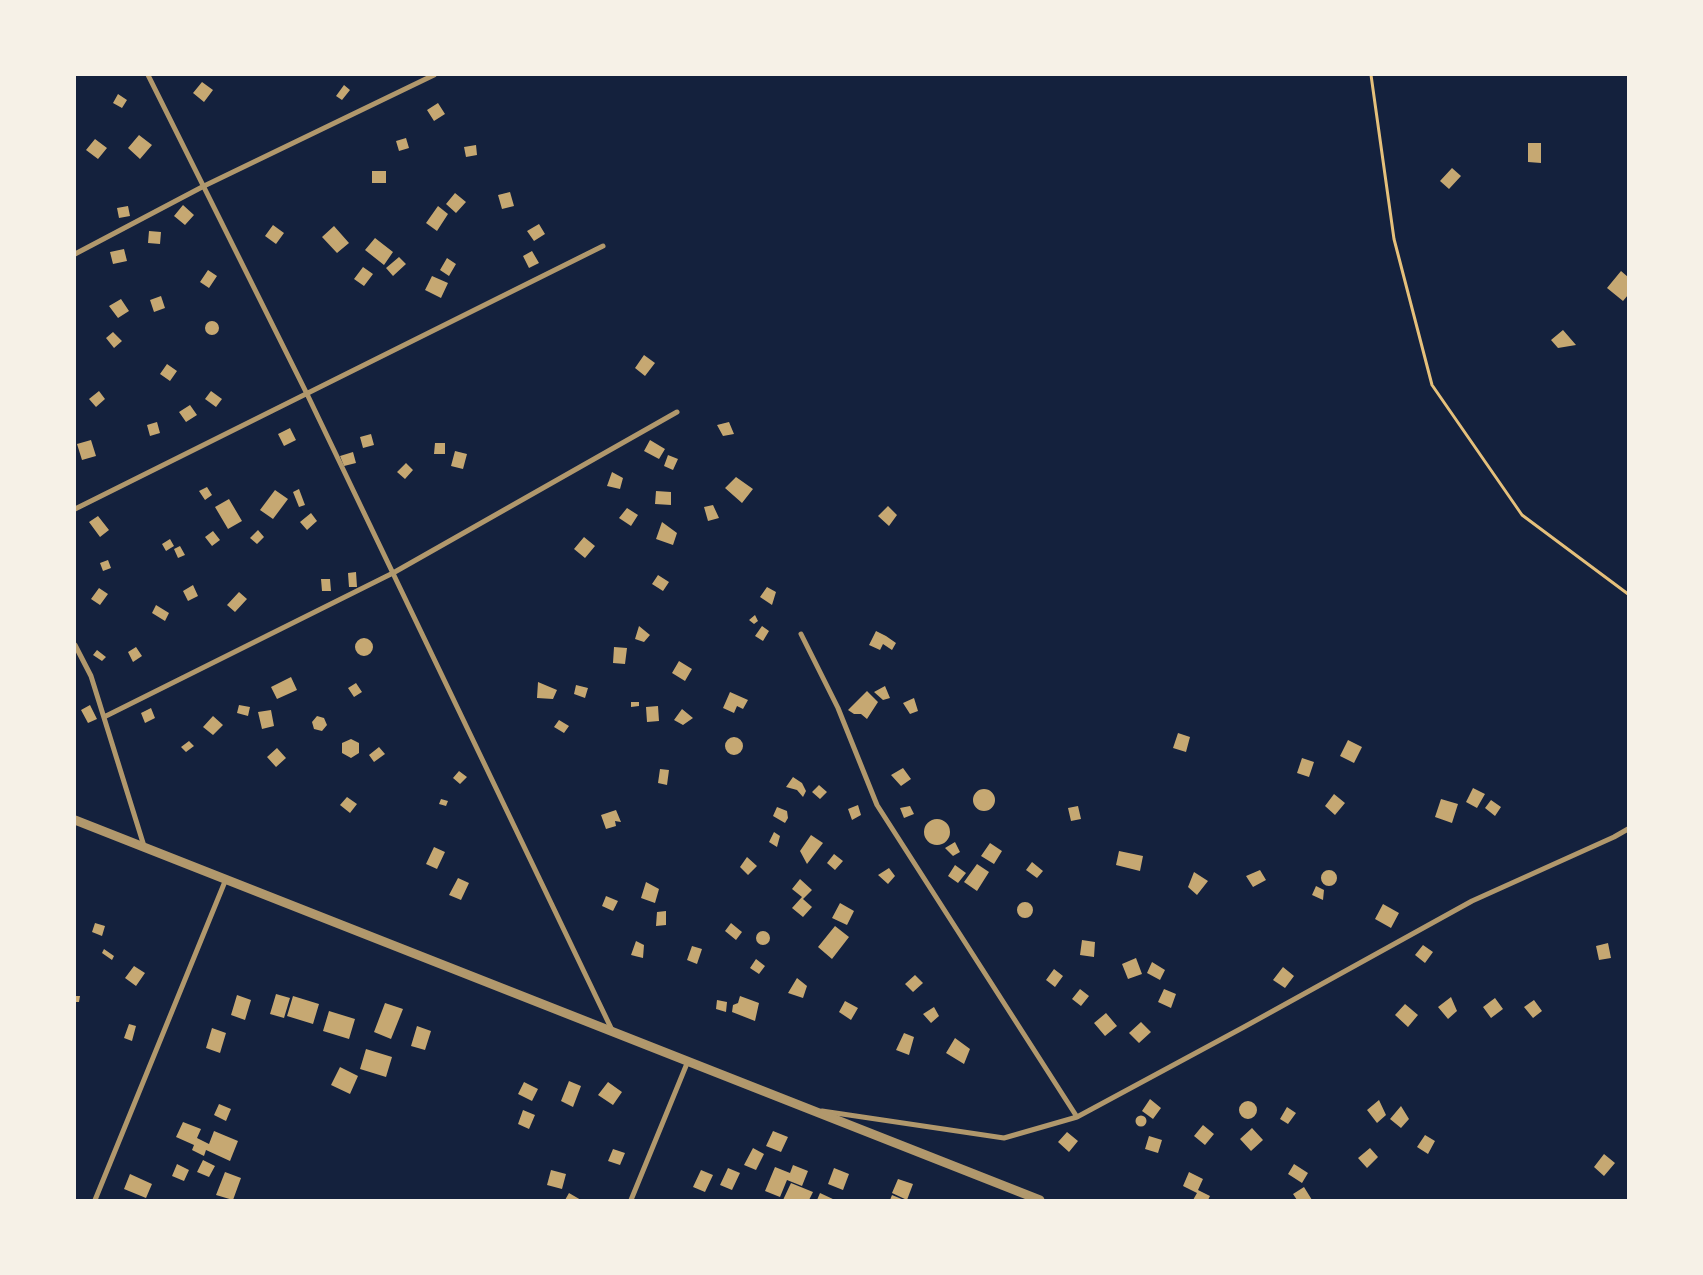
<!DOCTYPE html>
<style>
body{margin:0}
#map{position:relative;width:1703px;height:1275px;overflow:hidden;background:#14213d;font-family:"Work Sans",sans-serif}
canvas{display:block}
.frame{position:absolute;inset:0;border:76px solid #f6f1e7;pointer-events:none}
</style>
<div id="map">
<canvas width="1703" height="1275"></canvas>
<div class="frame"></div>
</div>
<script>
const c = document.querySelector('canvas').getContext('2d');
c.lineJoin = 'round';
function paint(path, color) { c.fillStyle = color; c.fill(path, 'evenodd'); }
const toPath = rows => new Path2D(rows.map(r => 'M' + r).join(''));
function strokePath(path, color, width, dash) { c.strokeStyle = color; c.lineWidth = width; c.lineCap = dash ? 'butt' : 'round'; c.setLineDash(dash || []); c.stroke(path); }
const building = toPath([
 [202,82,213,90,204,102,193,93],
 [344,85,350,90,342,100,336,96],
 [118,94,127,100,122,108,113,103],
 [438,103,445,114,434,121,427,110],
 [139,135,152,145,140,159,128,148],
 [406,138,409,148,399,151,396,141],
 [95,139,107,148,98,159,86,150],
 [1528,143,1541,143,1541,163,1528,162],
 [476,145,477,155,466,157,464,147],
 [1452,168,1461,176,1449,189,1440,181],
 [372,171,386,171,386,183,372,183],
 [510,192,514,206,502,209,498,195],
 [455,193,466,202,456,213,446,204],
 [183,205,194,215,185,225,174,216],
 [128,206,130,216,119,218,117,208],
 [438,206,448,214,437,231,426,223],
 [539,224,545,234,534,241,527,231],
 [273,225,284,233,276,244,265,236],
 [334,226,349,243,337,253,322,237],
 [149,231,161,232,160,244,148,243],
 [375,238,393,252,384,265,365,250],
 [124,249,127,261,113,264,110,252],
 [532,251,539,263,529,268,523,256],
 [399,257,406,264,393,276,386,268],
 [447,258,456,264,449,276,440,270],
 [363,267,373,274,364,286,354,279],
 [208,270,217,276,209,288,200,282],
 [1621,271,1628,277,1628,295,1623,301,1607,288],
 [432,276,448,283,441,298,425,290],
 [161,296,165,308,154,312,150,300],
 [121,299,129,311,118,318,109,306],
 '205 328a7 7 0 1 1 14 0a7 7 0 1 1-14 0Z',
 [1563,330,1576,345,1558,348,1551,340],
 [113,332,122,341,114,348,106,338],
 [644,355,655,363,645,376,635,368],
 [167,364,177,371,170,381,160,374],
 [99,391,105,399,96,407,89,399],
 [211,391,222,399,216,407,205,399],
 [190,405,197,415,186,422,179,412],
 [157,422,160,433,150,436,147,425],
 [729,422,734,434,723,436,717,425],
 [290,428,296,440,284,446,278,434],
 [371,434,374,445,363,448,360,437],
 [91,440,96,456,82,460,77,444],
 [650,440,665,449,659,459,644,451],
 [435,443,445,443,445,454,434,454],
 [455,451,467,454,463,469,451,466],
 [353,452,356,463,344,466,340,456],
 [668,455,678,459,673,470,664,466],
 [406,463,413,470,405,479,397,472],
 [612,472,623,478,620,489,607,486],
 [736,477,753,489,742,503,725,488],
 [207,487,212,495,205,500,199,491],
 [299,489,305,505,299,507,293,492],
 [275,490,288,499,273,519,260,510],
 [656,491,671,492,671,505,655,504],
 [229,499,242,521,228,529,215,507],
 [713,505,719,518,708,521,704,507],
 [888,506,897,515,889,526,878,516],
 [627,508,638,515,631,526,619,518],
 [311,513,317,521,307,530,300,522],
 [98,516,109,530,100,537,89,522],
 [662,522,677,533,673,545,656,539],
 [258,530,264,537,257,544,250,538],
 [213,531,220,540,212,546,205,537],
 [584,537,595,546,585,558,574,549],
 [170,539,174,546,166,551,162,544],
 [180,546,185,555,178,558,174,549],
 [108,560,111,568,103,571,100,563],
 [356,572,357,587,349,587,348,573],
 [658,575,669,582,663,591,652,584],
 [321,579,330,579,331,591,322,591],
 [193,585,198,596,188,601,183,591],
 [767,587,776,592,772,605,760,597],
 [99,588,108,594,100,605,91,599],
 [239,592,247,599,235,612,227,605],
 [156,605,169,613,165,621,152,613],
 [755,615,758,621,754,624,749,620],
 [639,626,650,635,644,642,635,639],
 [762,626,769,631,763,641,755,636],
 [876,631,886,636,896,643,892,650,883,644,880,650,869,645],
 '355 647a9 9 0 1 1 18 0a9 9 0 1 1-18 0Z',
 [136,647,142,656,133,662,128,652],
 [614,647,627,648,625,664,613,663],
 [97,650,106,657,102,661,93,655],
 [679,661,692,669,685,681,672,673],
 [291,677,297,690,277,699,271,687],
 [538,682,557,690,553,699,537,698],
 [356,683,362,692,354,697,348,688],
 [576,685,588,688,585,698,574,694],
 [885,686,890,698,883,700,874,692],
 [867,691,878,702,867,719,861,714,854,714,848,710],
 [730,692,748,700,743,709,737,706,734,713,723,708],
 [914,698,918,711,910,714,903,703],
 [631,702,639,702,639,706,631,707],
 [90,705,97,719,88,723,81,710],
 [239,705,250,707,248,716,237,713],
 [658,706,659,721,647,722,646,707],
 [151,708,155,718,145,723,141,713],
 [682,709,693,718,683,725,674,720],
 [271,710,274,726,262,729,258,712],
 [213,716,223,725,213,735,203,727],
 [317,716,324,718,327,725,322,731,314,729,312,722],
 [559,720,569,726,564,733,554,727],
 [1178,733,1190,737,1186,752,1173,748],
 '725 746a9 9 0 1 1 18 0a9 9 0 1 1-18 0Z',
 [351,739,359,743,359,753,351,758,342,753,342,743],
 [1348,740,1362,747,1354,763,1340,756],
 [189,741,194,746,186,752,181,747],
 [379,747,385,754,374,762,369,755],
 [277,748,286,758,276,767,267,757],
 [1302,758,1314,762,1309,777,1297,773],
 [903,768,911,779,901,786,891,775],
 [660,769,669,770,667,785,658,783],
 [459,771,467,777,460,784,453,778],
 [793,777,802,783,806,791,803,797,797,790,786,787],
 [819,785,827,792,820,799,812,792],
 [1473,788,1485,794,1477,808,1466,802],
 '973 800a11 11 0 1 1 22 0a11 11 0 1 1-22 0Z',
 [1334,794,1345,803,1335,815,1325,806],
 [347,797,357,804,350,813,340,805],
 [441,799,448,801,446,806,439,804],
 [1441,799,1458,804,1452,823,1435,817],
 [1491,800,1501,807,1495,816,1485,808],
 [858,805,861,815,852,820,848,809],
 [910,806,914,814,904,818,900,808],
 [1078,806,1081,819,1071,821,1068,808],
 [777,807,787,811,788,818,785,823,773,816],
 [616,810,621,822,615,821,616,826,606,829,601,815],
 '924 832a13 13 0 1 1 26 0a13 13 0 1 1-26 0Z',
 [774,832,780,836,777,847,769,842],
 [811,835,823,843,807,864,800,851],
 [955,842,960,852,953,856,945,848],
 [990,843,1002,851,994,864,981,856],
 [434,847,445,852,437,869,426,864],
 [1119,851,1143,856,1140,871,1116,865],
 [834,854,843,861,835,870,827,863],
 [747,857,757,866,748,875,740,867],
 [1032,862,1043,871,1037,878,1026,870],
 [977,864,989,872,977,891,964,882],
 [955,865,966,873,958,883,948,876],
 [889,868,895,876,888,884,878,875],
 [1260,870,1266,880,1253,887,1246,876],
 '1321 878a8 8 0 1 1 16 0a8 8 0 1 1-16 0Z',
 [1194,872,1208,881,1197,895,1188,887],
 [458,878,469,883,461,900,449,895],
 [800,879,812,890,803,899,812,907,803,917,792,908,802,897,792,889],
 [646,882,659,889,655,903,641,898],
 [1316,886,1324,890,1323,900,1312,895],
 [606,896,618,901,613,911,602,906],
 '1017 910a8 8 0 1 1 16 0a8 8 0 1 1-16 0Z',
 [840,903,854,911,847,925,832,918],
 [1383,904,1399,913,1391,928,1375,919],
 [666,911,666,925,656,926,657,912],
 [95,923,105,926,102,936,92,932],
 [731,923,742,932,736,940,725,931],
 [835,926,849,937,832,959,818,947],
 '756 938a7 7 0 1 1 14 0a7 7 0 1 1-14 0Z',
 [1082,940,1095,942,1094,957,1080,955],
 [636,941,644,945,643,958,631,955],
 [1608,943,1611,958,1599,960,1596,946],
 [1423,945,1433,952,1425,963,1415,955],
 [692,946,702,949,697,964,687,960],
 [104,949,114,956,112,960,102,953],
 [1136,958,1142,974,1128,979,1122,964],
 [756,959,765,966,759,974,750,968],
 [1152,962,1165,970,1160,980,1147,973],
 [134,966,145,973,136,986,125,978],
 [1283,967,1294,976,1285,988,1273,980],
 [1054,969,1063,976,1055,987,1046,980],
 [915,975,923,983,913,992,905,984],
 [797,978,807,986,803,998,788,993],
 [1080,989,1089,996,1081,1006,1072,999],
 [1164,989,1176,994,1171,1008,1158,1002],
 [276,994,290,998,284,1018,270,1014],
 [237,995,251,1000,245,1020,231,1015],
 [75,996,80,996,79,1002,75,1002],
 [293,996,319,1004,313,1024,287,1016],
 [740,996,759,1003,755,1021,732,1012,733,1005,738,1003],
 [1451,997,1457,1011,1448,1019,1438,1007],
 [1495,998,1503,1009,1491,1018,1483,1007],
 [717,1000,727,1002,726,1012,716,1009],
 [1534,1000,1542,1011,1533,1018,1524,1007],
 [845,1001,858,1008,851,1020,839,1012],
 [385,1003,403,1009,391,1039,374,1032],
 [1405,1004,1418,1015,1408,1027,1395,1015],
 [934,1007,939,1016,931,1023,923,1014],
 [329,1011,355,1019,349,1039,323,1031],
 [1106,1013,1117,1026,1105,1036,1094,1023],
 [1141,1022,1151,1032,1139,1043,1129,1033],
 [129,1024,136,1026,132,1041,124,1038],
 [417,1026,431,1031,425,1050,411,1046],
 [212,1028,226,1033,220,1053,206,1048],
 [904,1033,914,1037,909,1055,896,1050],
 [955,1038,970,1049,964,1064,946,1053],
 [366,1049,392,1057,386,1077,360,1069],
 [340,1067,358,1076,350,1094,331,1085],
 [569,1081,581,1086,573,1107,561,1101],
 [524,1082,538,1089,532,1101,518,1094],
 [608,1082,622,1092,613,1105,598,1095],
 [1150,1099,1161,1108,1153,1119,1142,1111],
 [1379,1100,1386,1115,1377,1123,1367,1110],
 '1239 1110a9 9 0 1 1 18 0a9 9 0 1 1-18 0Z',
 [219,1104,231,1109,226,1121,214,1115],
 [1401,1106,1409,1119,1401,1128,1390,1119],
 [1287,1107,1296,1113,1288,1124,1280,1119],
 [523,1110,535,1115,529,1129,518,1124],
 '1135.5 1121a5.5 5.5 0 1 1 11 0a5.5 5.5 0 1 1-11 0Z',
 [183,1122,201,1129,197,1138,209,1144,214,1131,238,1141,230,1161,206,1150,204,1156,192,1150,194,1145,176,1137],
 [1203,1125,1214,1134,1205,1145,1194,1136],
 [1252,1128,1263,1140,1251,1151,1240,1139],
 [773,1131,788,1137,781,1152,766,1146],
 [1067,1132,1078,1141,1069,1152,1058,1142],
 [1425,1135,1435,1141,1428,1154,1417,1147],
 [1149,1136,1162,1140,1158,1153,1145,1149],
 [753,1148,764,1154,756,1170,744,1165],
 [1370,1148,1378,1157,1367,1168,1358,1158],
 [613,1149,625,1153,620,1165,608,1161],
 [1604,1154,1615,1163,1604,1176,1594,1167],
 [203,1160,215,1166,209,1177,197,1172],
 [177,1164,189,1170,184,1181,172,1176],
 [1294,1164,1308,1173,1302,1183,1288,1174],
 [793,1165,808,1171,802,1186,787,1180,780,1197,765,1191,775,1167,790,1173],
 [728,1168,740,1173,732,1190,720,1185],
 [834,1168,849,1174,843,1190,828,1184],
 [551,1170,566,1174,562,1189,547,1185],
 [701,1170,713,1175,705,1192,693,1187],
 [225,1172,241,1178,233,1200,216,1195],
 [1189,1172,1203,1179,1198,1190,1210,1196,1208,1200,1193,1200,1197,1193,1183,1186],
 [130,1174,152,1184,146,1198,124,1189],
 [898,1179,913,1184,907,1200,892,1193],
 [791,1183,813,1192,809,1200,783,1200],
 [1304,1187,1312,1200,1297,1200,1293,1194],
 [569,1193,581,1200,565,1200],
 [820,1193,835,1200,817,1200],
 [892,1195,904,1200,890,1200]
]);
const path = toPath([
 [1371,75,1394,239,1432,385,1522,515,1628,594]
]);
const minor = toPath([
 [148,75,307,394,612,1030],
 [75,254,204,186,434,75],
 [75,509,603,246],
 [801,634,838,708,877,805,1077,1117,1004,1138,822,1111],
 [75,645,91,676,144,846],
 [104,717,393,573,677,412],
 [1077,1117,1244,1027,1472,901,1614,837,1628,829],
 [95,1200,226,879],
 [631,1200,688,1061]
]);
const tertiary = toPath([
 [75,820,1040,1200]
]);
paint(building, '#c6a872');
strokePath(path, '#e5c07b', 3);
strokePath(minor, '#b1986c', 5);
strokePath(tertiary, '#b1986c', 9);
</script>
